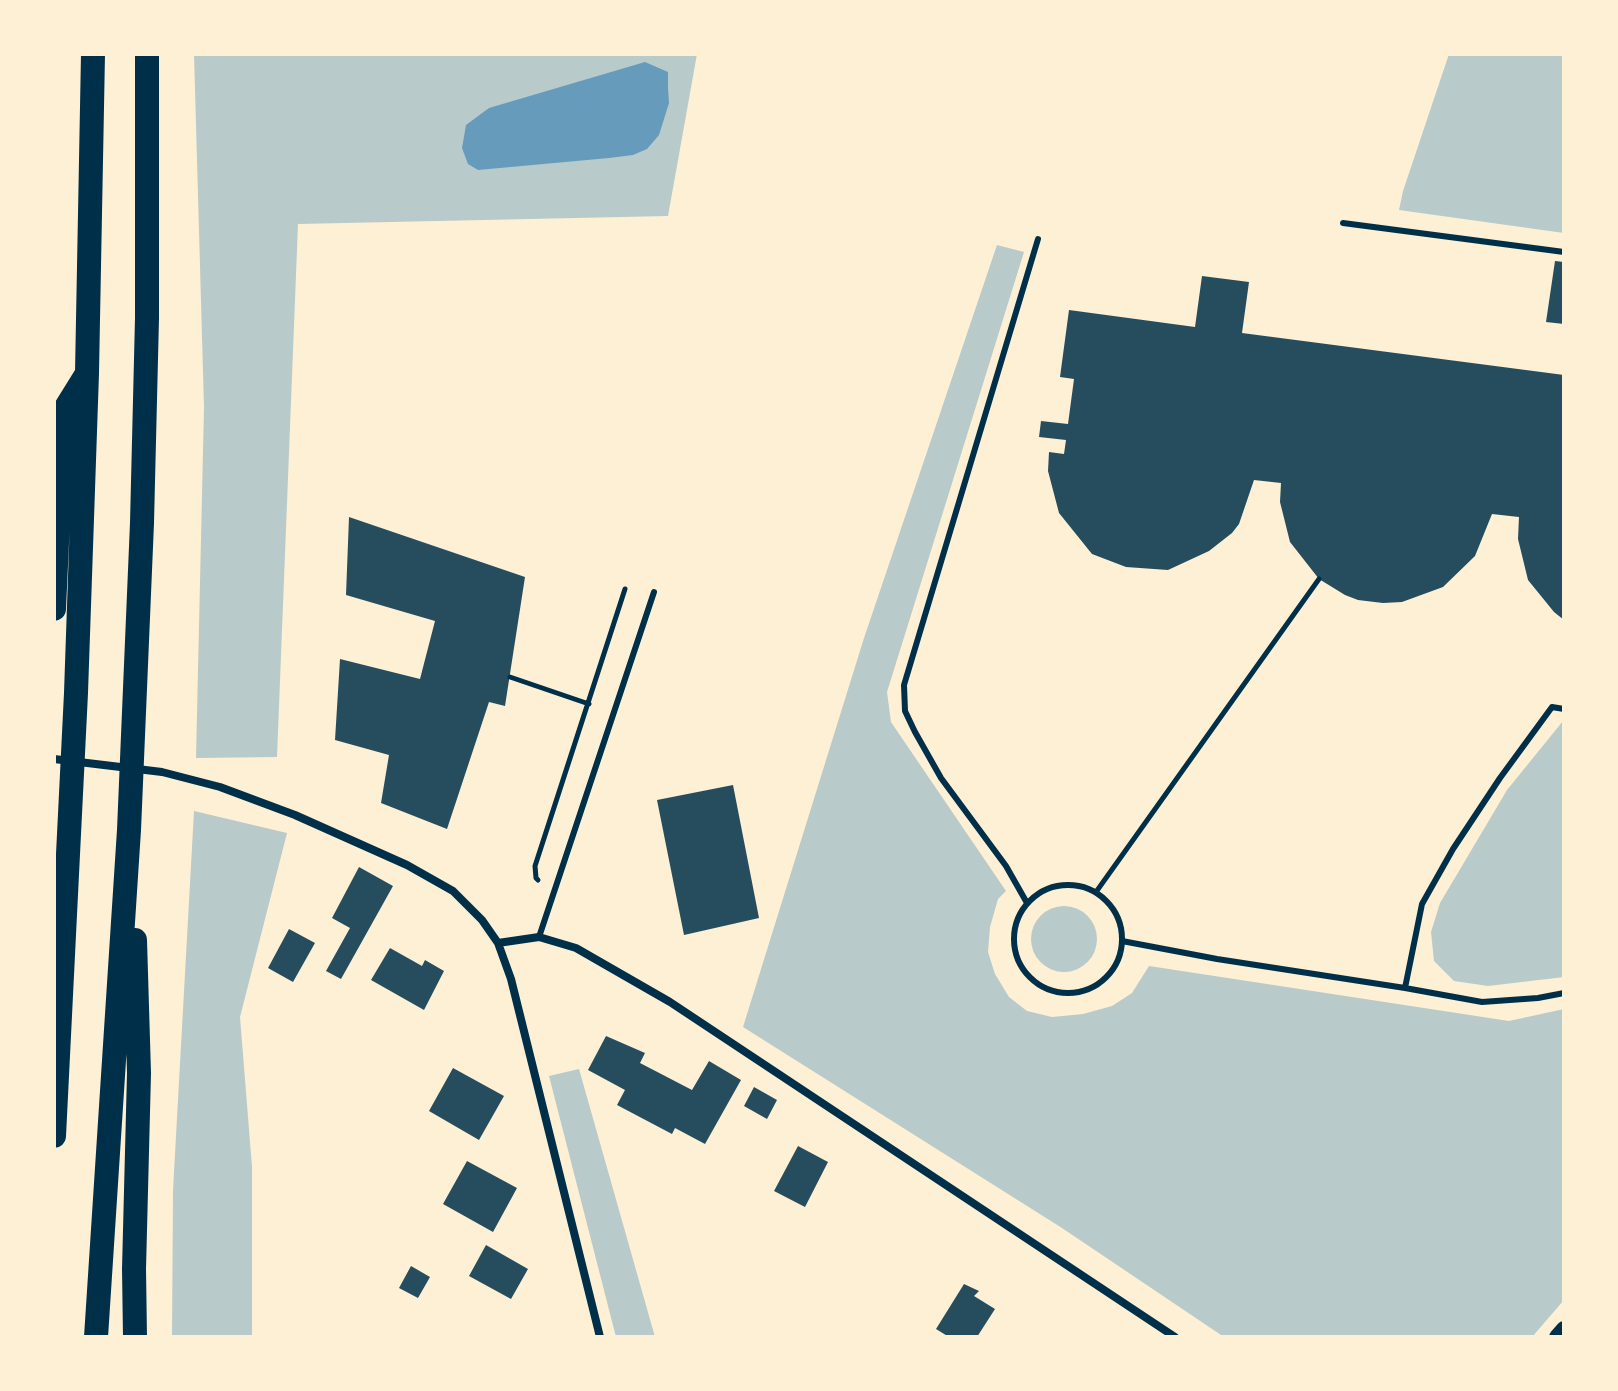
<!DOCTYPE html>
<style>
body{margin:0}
#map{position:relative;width:1618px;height:1391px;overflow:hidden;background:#fdf0d5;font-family:"Fira Sans",sans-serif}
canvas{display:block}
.frame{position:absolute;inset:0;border:56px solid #fdf0d5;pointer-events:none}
</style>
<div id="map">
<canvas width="1618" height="1391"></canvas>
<div class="frame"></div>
</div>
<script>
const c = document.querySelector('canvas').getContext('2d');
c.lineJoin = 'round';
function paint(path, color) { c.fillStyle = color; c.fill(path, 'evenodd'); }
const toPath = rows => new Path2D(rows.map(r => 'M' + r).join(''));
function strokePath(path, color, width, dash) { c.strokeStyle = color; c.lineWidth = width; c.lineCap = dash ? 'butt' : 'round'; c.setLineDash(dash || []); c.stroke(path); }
const green = toPath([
 [194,54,697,54,668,216,298,224,277,757,196,758,204,407],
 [1449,54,1564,54,1564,233,1399,210,1403,191],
 [997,245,1024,252,887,692,891,722,1006,891,998,899,990,927,988,952,995,974,1009,997,1027,1011,1052,1017,1083,1014,1112,1006,1132,993,1149,966,1509,1021,1564,1009,1564,1300,1532,1337,1224,1337,1062,1228,743,1027,864,638],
 [1563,721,1564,977,1488,986,1454,981,1434,961,1431,932,1440,903,1507,790],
 [194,811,287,833,240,1017,252,1167,252,1337,172,1337,173,1190],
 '1031 939a33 33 0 1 1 66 0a33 33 0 1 1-66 0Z',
 [579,1069,655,1337,616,1337,549,1076]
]);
const water = toPath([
 [645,62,668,72,668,88,669,103,659,135,647,149,633,155,609,158,478,170,468,164,462,148,466,125,489,108]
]);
const building = toPath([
 [1555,261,1564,262,1564,324,1546,322],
 [1202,276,1249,282,1242,333,1564,375,1564,620,1554,612,1528,580,1518,539,1519,517,1492,514,1475,556,1443,587,1402,602,1383,603,1358,600,1345,595,1319,579,1290,542,1280,502,1281,483,1254,480,1239,524,1232,533,1209,551,1168,570,1126,567,1092,554,1059,513,1048,471,1049,452,1064,454,1066,440,1039,437,1041,421,1068,424,1074,379,1060,377,1069,310,1195,327],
 [349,517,525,577,505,706,489,702,447,829,381,803,389,755,335,740,340,659,420,679,435,621,346,595],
 [733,785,759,918,684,935,657,800],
 [359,867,393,886,341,979,326,971,350,928,332,918],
 [289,929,315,943,293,982,268,968],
 [390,948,422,966,425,960,444,971,424,1010,371,980],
 [606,1036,645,1053,640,1063,692,1090,709,1061,741,1080,705,1144,675,1128,672,1134,617,1105,625,1090,588,1070],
 [453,1068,504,1096,479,1140,429,1111],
 [754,1087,777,1100,767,1119,744,1106],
 [798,1146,828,1162,805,1207,774,1191],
 [467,1161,517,1188,493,1232,443,1204],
 [486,1245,528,1269,511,1299,469,1276],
 [411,1266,430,1277,418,1298,399,1288],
 [964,1284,979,1291,974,1296,995,1309,977,1337,949,1337,936,1329]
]);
const path = toPath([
 [510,677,589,704],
 [538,880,536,878,535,866,625,589],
 [1096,892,1319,579]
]);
const service = toPath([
 [1343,223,1564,252],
 '1014 939a54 54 0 1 1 108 0a54 54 0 1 1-108 0Z',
 [1027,903,1006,866,941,778,915,732,905,711,904,685,1038,239],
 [539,937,654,592],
 [1122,941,1217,959,1405,988,1482,1002,1538,998,1564,993],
 [1405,988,1422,904,1453,849,1500,778,1552,707,1564,709]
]);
const minor = toPath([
 [54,759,162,772,220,787,295,815,407,865,453,891,482,920,498,943,511,979,600,1337],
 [498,943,539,937,576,948,670,1002,1175,1337]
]);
const secondary = toPath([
 [1557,1337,1564,1329]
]);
const motorway = toPath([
 [54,609,63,412,86,375],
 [135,940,139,1073,134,1269,135,1337],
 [54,1136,76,693,87,373,93,54],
 [96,1337,129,830,142,523,147,318,147,54]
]);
paint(green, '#b9caca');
paint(water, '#669bbc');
paint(building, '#264d5e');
strokePath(path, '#003049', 5);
strokePath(service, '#003049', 6);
strokePath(minor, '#003049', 8);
strokePath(secondary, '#003049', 16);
strokePath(motorway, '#003049', 24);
</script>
